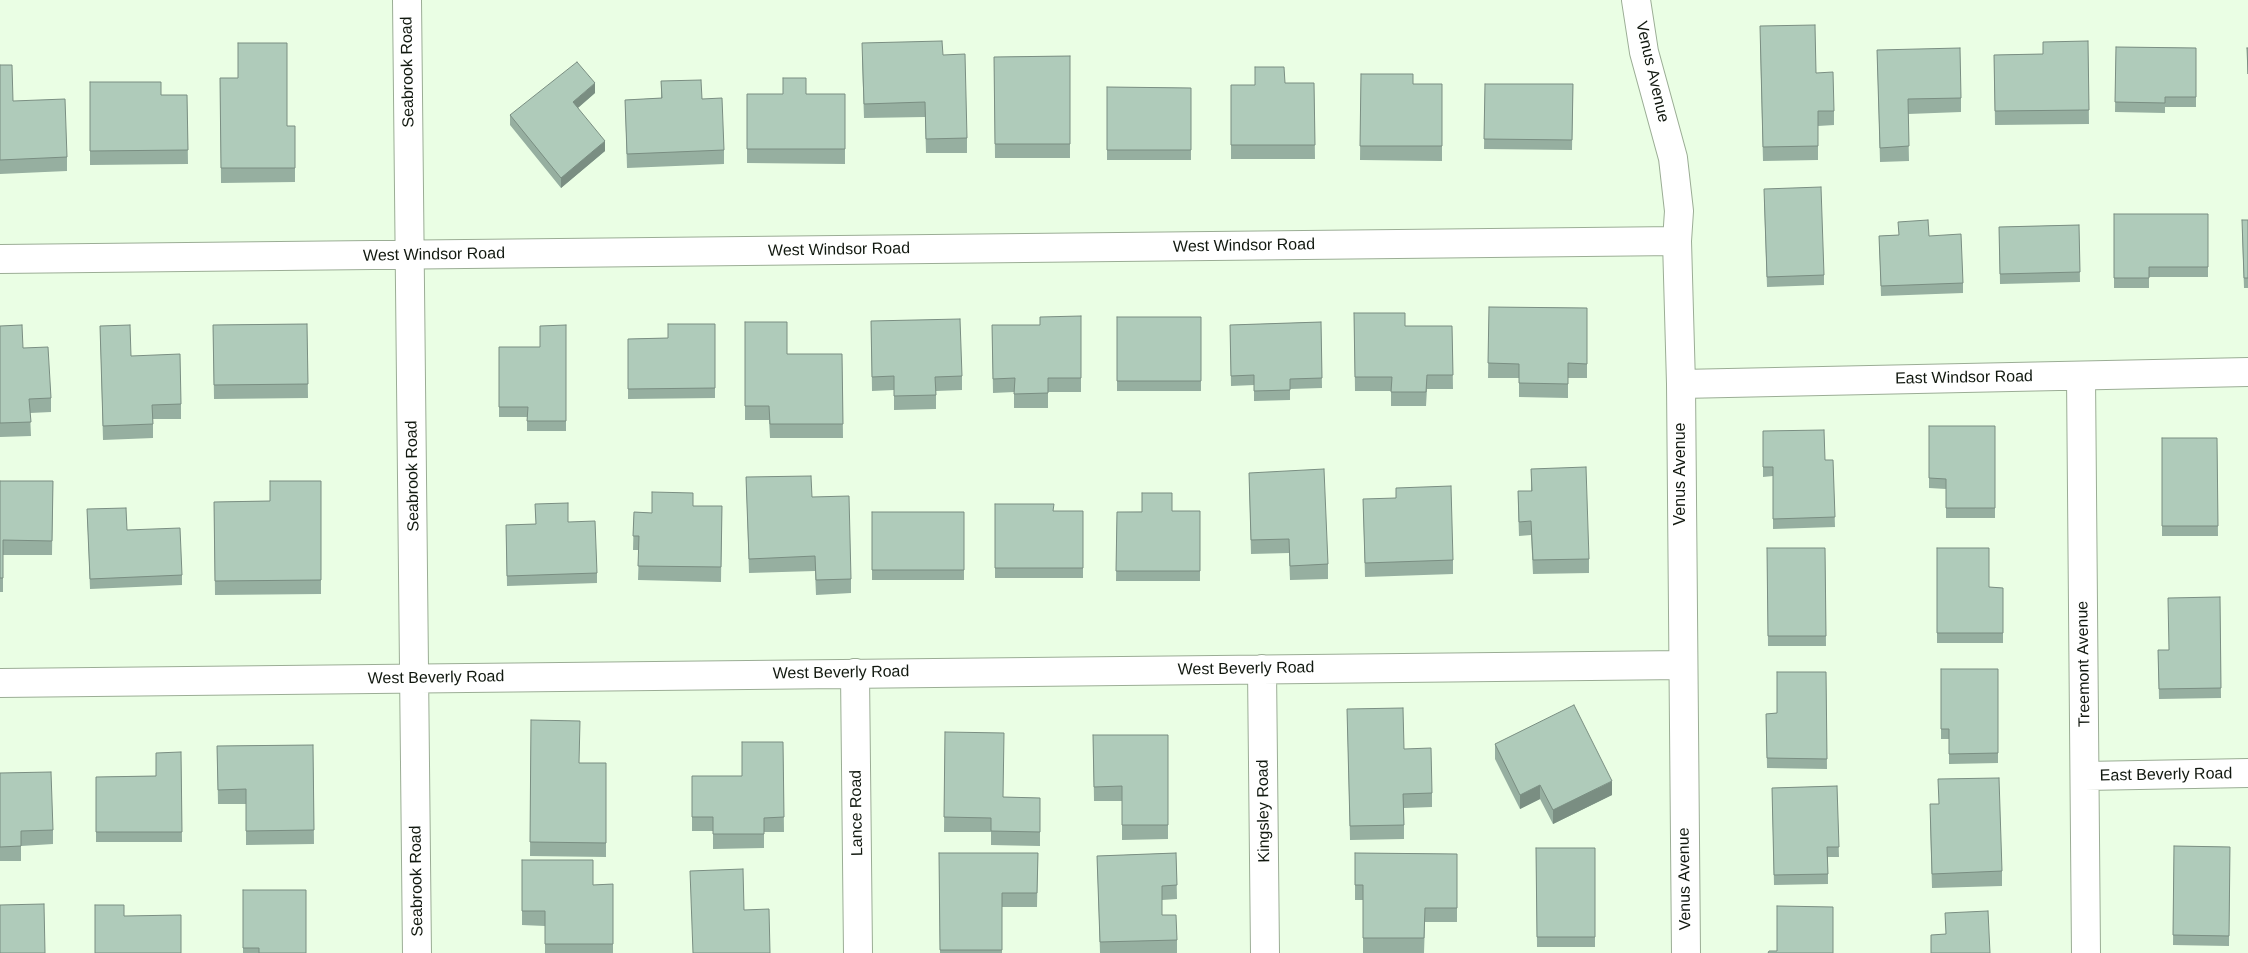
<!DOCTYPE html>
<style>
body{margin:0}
canvas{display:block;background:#eafee4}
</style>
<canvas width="2248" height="953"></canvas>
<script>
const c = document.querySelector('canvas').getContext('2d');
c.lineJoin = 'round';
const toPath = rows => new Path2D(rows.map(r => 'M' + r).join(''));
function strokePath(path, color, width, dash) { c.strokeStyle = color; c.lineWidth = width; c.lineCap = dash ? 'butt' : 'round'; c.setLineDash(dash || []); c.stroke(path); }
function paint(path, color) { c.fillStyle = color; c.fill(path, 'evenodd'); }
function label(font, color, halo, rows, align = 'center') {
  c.font = font + ' Helvetica,sans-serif'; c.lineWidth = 4.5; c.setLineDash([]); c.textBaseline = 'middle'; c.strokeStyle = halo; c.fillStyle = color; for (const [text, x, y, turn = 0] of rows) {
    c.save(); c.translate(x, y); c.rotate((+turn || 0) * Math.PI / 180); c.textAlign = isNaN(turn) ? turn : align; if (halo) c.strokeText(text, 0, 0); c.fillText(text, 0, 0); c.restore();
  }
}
const minor = toPath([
 [407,0,417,953],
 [1636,0,1644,52,1673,158,1679,211,1677,241,1681,384,1686,953],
 [0,259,1677,241],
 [2081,376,2086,953],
 [1681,384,2248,372],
 [1262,669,1265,953],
 [855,673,858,953],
 [0,683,1683,665],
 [2085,776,2248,773]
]);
const wall = toPath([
 [1760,40,1816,73,1834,111,1834,125,1818,126,1818,160,1763,161],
 [2088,41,2089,124,1995,125,1994,55,2043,54],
 [2116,47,2196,48,2196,107,2165,107,2165,113,2115,112],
 [1877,50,1961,98,1961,112,1908,114,1909,161,1880,162],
 [943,55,967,138,967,153,926,153,925,117,864,118,862,57],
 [1070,56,1070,158,995,158,994,57],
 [0,65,13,101,67,157,67,171,0,174],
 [1361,74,1413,84,1442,84,1442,161,1360,160],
 [220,78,238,78,287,126,295,126,295,182,221,183],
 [661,81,702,99,724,150,724,164,627,168,625,100,661,98],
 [90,82,161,95,187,95,188,164,90,165],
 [1285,83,1314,83,1315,159,1231,159,1231,85,1255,85],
 [1485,84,1573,84,1572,150,1484,149],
 [1107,87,1191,88,1191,160,1107,160],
 [595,93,578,108,605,151,561,188,510,125,510,115],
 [747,94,845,94,845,164,747,163],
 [1764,199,1824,275,1824,285,1767,287],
 [2114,214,2208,214,2208,277,2149,277,2149,288,2114,288],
 [2248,220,2248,288,2244,288,2242,230],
 [2079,225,2080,282,2000,284,1999,227],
 [1898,235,1929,236,1963,283,1963,293,1881,296,1879,236],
 [1489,307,1587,308,1587,378,1568,378,1568,398,1519,397,1519,378,1488,378],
 [1354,313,1405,326,1452,326,1453,389,1427,389,1426,406,1391,406,1391,391,1355,391],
 [1081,316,1081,392,1048,392,1048,408,1014,408,1014,392,993,393,992,325,1040,325],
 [1117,317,1201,317,1201,391,1117,391],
 [871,321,962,376,962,390,936,391,936,409,894,410,894,390,872,391],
 [745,322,787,354,842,354,843,438,770,438,769,420,745,420],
 [1321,322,1322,388,1290,389,1290,400,1254,401,1254,385,1231,386,1230,325],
 [307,324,308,398,214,399,213,325],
 [715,324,715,398,628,399,628,339,668,338],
 [566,325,566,431,527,431,527,417,499,417,499,347,540,347],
 [0,326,23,348,51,398,51,412,30,413,31,436,0,437],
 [100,326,181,404,181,419,153,419,153,438,103,440],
 [1929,426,1995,426,1995,518,1946,518,1946,489,1929,488],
 [1763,431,1825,460,1833,460,1835,527,1773,529,1773,476,1763,477],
 [2162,438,2217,438,2218,536,2162,536],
 [1531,469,1589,559,1589,573,1533,574,1531,535,1519,536,1518,505,1518,491,1531,491],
 [1249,473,1328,564,1328,579,1290,580,1289,553,1251,554],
 [746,477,812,497,851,579,851,593,816,595,815,571,749,573],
 [0,481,53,481,52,555,3,555,3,592,0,592],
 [321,481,321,594,215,595,214,502,270,501],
 [1363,499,1453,560,1453,574,1365,577],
 [535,504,568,522,597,573,597,583,507,586,506,525,536,524],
 [995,504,1054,511,1083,511,1083,578,995,578],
 [693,506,722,506,721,582,638,580,639,550,633,550,634,512,652,513],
 [87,509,127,530,182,575,182,585,90,589],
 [1200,511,1200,581,1116,581,1117,512],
 [872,512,964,512,964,580,872,580],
 [1767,548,1825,548,1826,646,1768,646],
 [1937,548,1989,587,2003,588,2003,643,1937,643],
 [2220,597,2221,698,2159,699,2158,650,2169,650],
 [1941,669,1998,669,1998,763,1949,764,1949,739,1941,739],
 [1826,672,1827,769,1767,768,1766,714,1777,713],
 [1347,709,1404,749,1432,793,1432,807,1404,808,1404,839,1350,840],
 [531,720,579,763,606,763,606,857,530,856],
 [945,732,1003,797,1040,798,1040,846,991,845,991,832,944,832],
 [1093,735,1168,735,1168,839,1122,840,1122,801,1094,801],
 [783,742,784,832,764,832,764,848,713,849,713,831,692,831,692,776,742,776],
 [1495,744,1612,795,1553,824,1540,799,1520,809,1495,759],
 [313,745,314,844,246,845,246,804,218,804,217,746],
 [181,752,182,842,96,842,96,777,156,776],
 [0,773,53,830,53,844,21,846,21,861,0,861],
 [1837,786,1839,857,1828,857,1828,884,1774,885,1772,788],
 [1939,804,2002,871,2002,886,1932,888,1930,818],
 [2174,846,2230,847,2229,946,2173,945],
 [1536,848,1595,848,1595,947,1537,947],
 [939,853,1038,853,1037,907,1002,907,1002,953,940,953],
 [1176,853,1177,899,1162,900,1162,915,1177,940,1177,953,1100,953,1097,856],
 [1355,853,1457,854,1457,922,1425,922,1424,953,1363,953,1363,900,1355,900],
 [522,860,593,885,613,884,613,953,545,953,545,926,522,925],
 [243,890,306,953,243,953]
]);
const shadedWall = toPath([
 [595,83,595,93,573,112,573,102],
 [605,141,605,151,561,188,561,178],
 [1612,781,1612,795,1553,824,1553,810],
 [1540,785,1540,799,1520,809,1520,795]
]);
const building = toPath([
 [1815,25,1816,73,1833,72,1834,111,1818,111,1818,146,1763,147,1760,26,1815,25],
 [942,41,943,55,965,54,967,138,926,139,925,102,864,104,862,43,942,41],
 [2088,41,2089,110,1995,111,1994,55,2043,54,2043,42,2088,41],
 [238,43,287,43,287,126,295,126,295,168,221,168,220,78,238,78,238,43],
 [2116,47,2196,48,2196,97,2165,97,2165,103,2115,102,2116,47],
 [1960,48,1961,98,1908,99,1909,146,1880,148,1877,50,1960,48],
 [2247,48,2248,48,2248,74,2247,48],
 [1070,56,1070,144,995,144,994,57,1070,56],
 [577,62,595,83,573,102,605,141,561,178,510,115,577,62],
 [0,65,12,65,13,101,65,99,67,157,0,160,0,65],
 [1255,67,1284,67,1285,83,1314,83,1315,145,1231,145,1231,85,1255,85,1255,67],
 [1361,74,1413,74,1413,84,1442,84,1442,146,1360,146,1361,74],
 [783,78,806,78,806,94,845,94,845,149,747,149,747,94,783,94,783,78],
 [701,80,702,99,722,98,724,150,627,154,625,100,662,98,661,81,701,80],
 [90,82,161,82,161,95,187,95,188,150,90,151,90,82],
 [1485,84,1573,84,1572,140,1484,139,1485,84],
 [1107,87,1191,88,1191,150,1107,150,1107,87],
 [1821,187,1824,275,1767,277,1764,189,1821,187],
 [2114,214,2208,214,2208,267,2149,267,2149,278,2114,278,2114,214],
 [1928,220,1929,236,1961,234,1963,283,1881,286,1879,236,1899,235,1898,222,1928,220],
 [2242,220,2248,220,2248,278,2244,278,2242,220],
 [2079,225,2080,272,2000,274,1999,227,2079,225],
 [1489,307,1587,308,1587,364,1568,363,1568,384,1519,383,1519,364,1488,363,1489,307],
 [1354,313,1405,313,1405,326,1452,326,1453,375,1427,375,1426,392,1391,392,1392,377,1355,377,1354,313],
 [1081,316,1081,378,1048,378,1048,393,1014,394,1015,378,993,379,992,325,1040,325,1040,317,1081,316],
 [1117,317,1201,317,1201,381,1117,381,1117,317],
 [960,319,962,376,935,377,936,395,894,396,894,376,872,377,871,321,960,319],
 [745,322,787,322,787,354,842,354,843,424,770,424,769,406,745,406,745,322],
 [1321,322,1322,378,1290,379,1290,390,1254,391,1254,375,1231,376,1230,325,1321,322],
 [307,324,308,384,214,385,213,325,307,324],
 [668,324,715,324,715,388,628,389,628,339,668,338,668,324],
 [22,325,23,348,48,347,51,398,29,399,31,422,0,423,0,326,22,325],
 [130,325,131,356,180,354,181,404,152,405,153,424,103,426,100,326,130,325],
 [566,325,566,421,527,421,528,407,499,407,499,347,540,347,540,326,566,325],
 [1929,426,1995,426,1995,508,1946,508,1946,479,1929,478,1929,426],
 [1824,430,1825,460,1833,460,1835,517,1773,519,1773,467,1763,467,1763,431,1824,430],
 [2162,438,2217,438,2218,526,2162,526,2162,438],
 [1586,467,1589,559,1533,560,1531,521,1519,522,1518,491,1532,491,1531,469,1586,467],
 [1324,469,1328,564,1290,566,1289,539,1251,540,1249,473,1324,469],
 [811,476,812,497,849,496,851,579,816,580,815,556,749,559,746,477,811,476],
 [0,481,53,481,52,541,3,540,3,578,0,578,0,481],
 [270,481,321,481,321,580,215,581,214,502,270,501,270,481],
 [1451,486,1453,560,1365,563,1363,499,1396,498,1396,488,1451,486],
 [652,492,693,493,693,506,722,506,721,567,638,566,639,536,633,536,634,512,652,513,652,492],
 [1142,493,1172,493,1172,511,1200,511,1200,571,1116,571,1117,512,1142,512,1142,493],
 [568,503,568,522,595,521,597,573,507,576,506,525,536,524,535,504,568,503],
 [995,504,1054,504,1053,511,1083,511,1083,568,995,568,995,504],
 [126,508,127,530,180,528,182,575,90,579,87,509,126,508],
 [872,512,964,512,964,570,872,570,872,512],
 [1767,548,1825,548,1826,636,1768,636,1767,548],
 [1937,548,1989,548,1989,587,2003,588,2003,633,1937,633,1937,548],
 [2220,597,2221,688,2159,689,2158,650,2169,650,2168,598,2220,597],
 [1941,669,1998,669,1998,753,1949,754,1949,729,1941,729,1941,669],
 [1777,672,1826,672,1827,759,1767,758,1766,714,1777,713,1777,672],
 [1574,705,1612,781,1553,810,1540,785,1520,795,1495,744,1574,705],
 [1403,708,1404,749,1431,748,1432,793,1403,794,1404,825,1350,826,1347,709,1403,708],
 [531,720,580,721,579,763,606,763,606,843,530,842,531,720],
 [945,732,1004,733,1003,797,1040,798,1040,832,991,831,991,818,944,817,945,732],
 [1093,735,1168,735,1168,825,1122,825,1122,786,1094,787,1093,735],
 [742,742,783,742,784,817,764,818,764,834,713,834,713,817,692,817,692,776,742,776,742,742],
 [313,745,314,830,246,831,246,789,218,790,217,746,313,745],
 [181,752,182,832,96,832,96,777,156,776,156,753,181,752],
 [51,772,53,830,21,831,21,846,0,847,0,773,51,772],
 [1999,778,2002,871,1932,874,1930,804,1939,804,1938,779,1999,778],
 [1837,786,1839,847,1827,847,1828,874,1774,875,1772,788,1837,786],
 [2174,846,2230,847,2229,936,2173,935,2174,846],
 [1536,848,1595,848,1595,937,1537,937,1536,848],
 [939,853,1038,853,1037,893,1002,893,1002,950,940,950,939,853],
 [1176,853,1177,885,1162,886,1162,915,1176,915,1177,940,1100,942,1097,856,1176,853],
 [1355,853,1457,854,1457,908,1425,908,1424,938,1363,938,1363,885,1355,885,1355,853],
 [522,860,593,860,593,885,613,884,613,944,545,944,545,911,522,911,522,860],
 [743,869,744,910,769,909,770,953,693,953,690,871,743,869],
 [243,890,306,890,306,953,259,953,259,948,243,948,243,890],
 [44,904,45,953,0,953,0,905,44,904],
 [95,905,124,905,124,916,181,915,181,953,95,953,95,905],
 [1777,906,1833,907,1833,953,1768,953,1769,951,1777,951,1777,906],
 [1988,911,1990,953,1931,953,1931,935,1946,934,1945,913,1988,911]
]);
const streetNames = [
 ["Seabrook Road",408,72,-91],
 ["Venus Avenue",1652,72,77],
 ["West Windsor Road",1244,246,-1],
 ["West Windsor Road",839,250,-1],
 ["West Windsor Road",434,255,-1],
 ["East Windsor Road",1964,378,-1],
 ["Venus Avenue",1681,474,-90],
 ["Seabrook Road",413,476,-91],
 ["Treemont Avenue",2084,664,-91],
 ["West Beverly Road",1246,669,-1],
 ["West Beverly Road",841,673,-1],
 ["West Beverly Road",436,678,-1],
 ["East Beverly Road",2166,775,-1],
 ["Kingsley Road",1264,811,-91],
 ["Lance Road",857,813,-91],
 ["Venus Avenue",1685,879,-91],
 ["Seabrook Road",417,881,-91]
];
strokePath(minor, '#9bad95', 30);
strokePath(minor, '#fff', 28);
paint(wall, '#96afa0');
paint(shadedWall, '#7a8e82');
paint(building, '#afcbba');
strokePath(building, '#7a8e82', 1);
label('16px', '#11180f', '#fff', streetNames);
</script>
